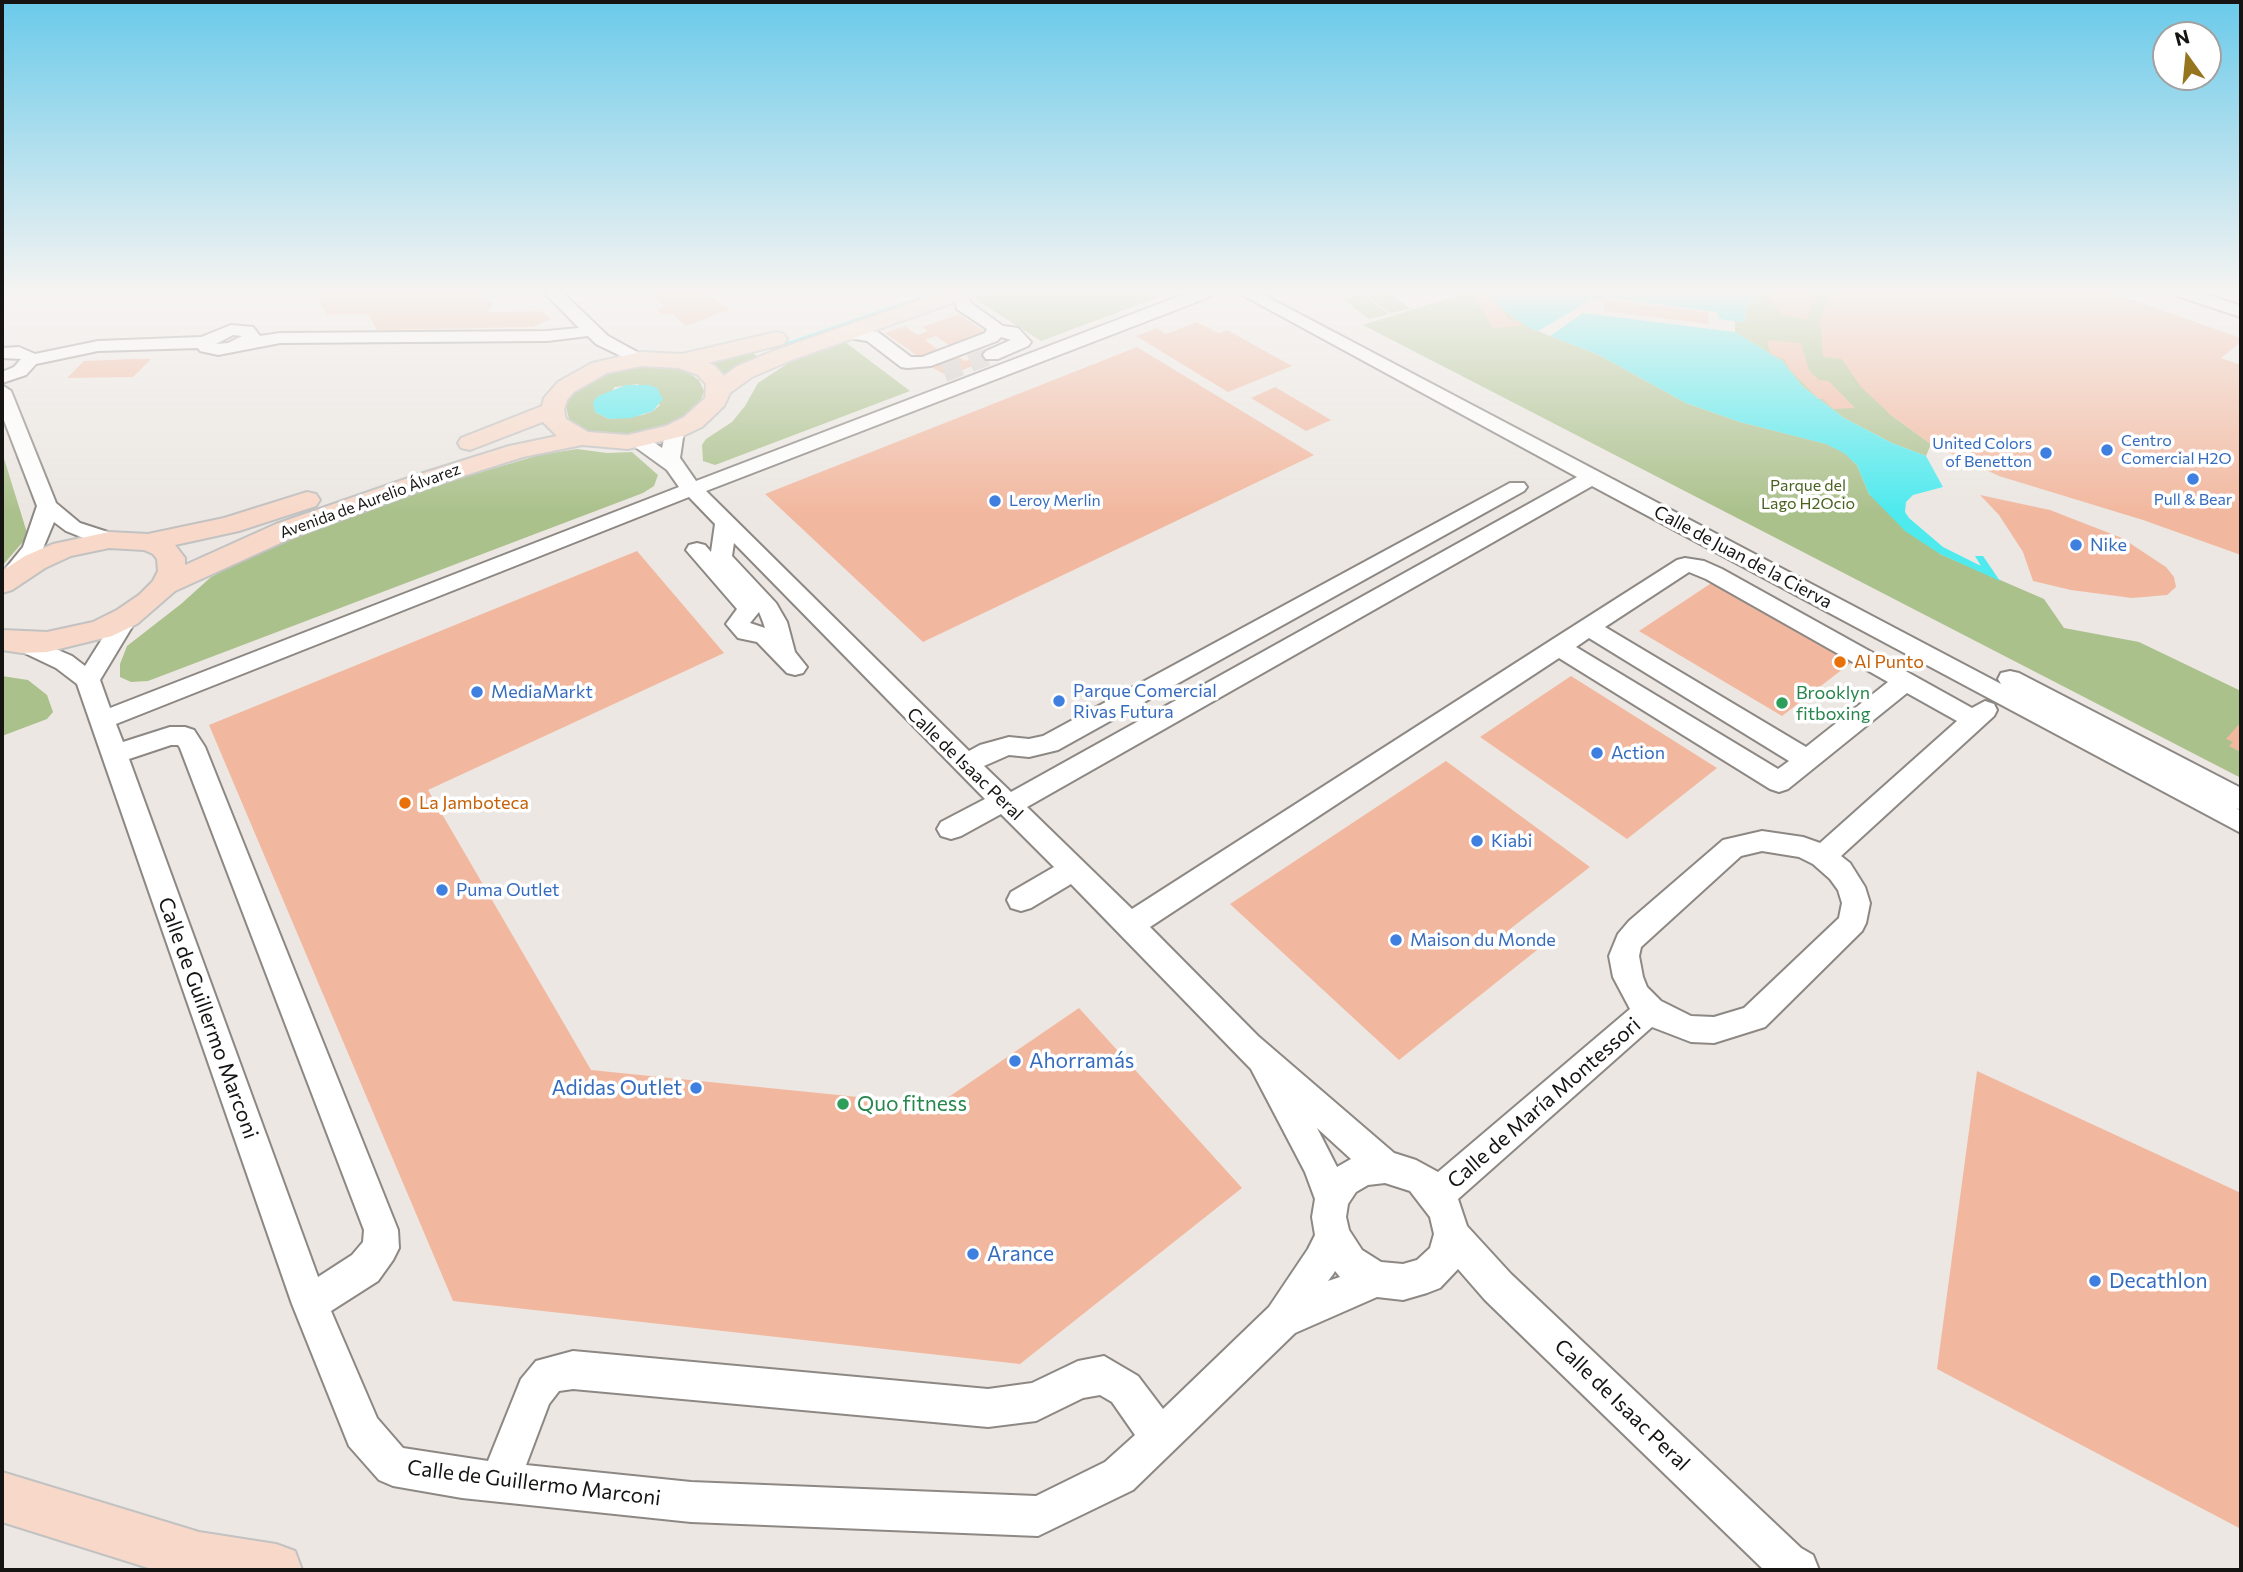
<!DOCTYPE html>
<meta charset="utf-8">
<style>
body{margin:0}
#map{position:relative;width:2243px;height:1572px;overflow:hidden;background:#ece7e2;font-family:Commissioner,sans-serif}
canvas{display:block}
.frame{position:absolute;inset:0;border:4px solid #161413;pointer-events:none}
.north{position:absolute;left:2152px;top:21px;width:70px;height:70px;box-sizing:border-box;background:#fff;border:2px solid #a2a1a1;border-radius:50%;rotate:345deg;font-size:19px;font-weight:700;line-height:28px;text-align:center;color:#161413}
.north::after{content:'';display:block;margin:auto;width:24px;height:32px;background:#95761e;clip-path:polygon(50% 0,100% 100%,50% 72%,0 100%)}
</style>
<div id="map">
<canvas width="2243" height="1572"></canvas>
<div class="frame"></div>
<div class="north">N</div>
</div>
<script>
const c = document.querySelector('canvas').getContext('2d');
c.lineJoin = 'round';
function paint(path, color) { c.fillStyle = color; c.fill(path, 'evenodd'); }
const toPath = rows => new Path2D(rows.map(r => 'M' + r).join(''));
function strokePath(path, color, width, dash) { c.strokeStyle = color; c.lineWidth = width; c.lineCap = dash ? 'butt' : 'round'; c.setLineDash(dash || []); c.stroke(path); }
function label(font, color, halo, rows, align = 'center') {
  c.font = font + ' Commissioner,sans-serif'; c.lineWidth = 7; c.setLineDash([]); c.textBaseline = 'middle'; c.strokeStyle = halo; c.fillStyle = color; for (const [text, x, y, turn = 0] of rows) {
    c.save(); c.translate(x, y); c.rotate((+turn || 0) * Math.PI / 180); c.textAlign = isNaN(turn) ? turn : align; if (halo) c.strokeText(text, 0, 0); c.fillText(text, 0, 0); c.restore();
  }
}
const green = toPath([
 [987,292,1172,292,1041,341,972,297],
 [1370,292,1388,292,1410,309,1390,313,1364,294],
 [1457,292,1491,292,1500,307,1528,327,1599,355,1686,403,1740,422,1827,444,1845,453,1857,465,1869,494,1940,554,2044,599,2064,628,2139,642,2241,691,2241,778,1363,325,1459,295],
 [1761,292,1837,292,1842,359,1891,415,1931,444,1926,456,1892,443,1844,418,1803,387,1782,361,1735,332,1735,321,1745,322,1746,307],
 [1362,294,1389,314,1369,319,1343,299],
 [845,342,910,391,715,465,703,461,702,445,706,439,732,422,745,406,758,383,790,362],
 [751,352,760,358,723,375,707,363],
 [648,366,670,367,687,372,699,380,704,391,700,403,688,415,670,425,646,432,611,435,589,431,569,419,566,407,571,395,584,384,603,375],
 [638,384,660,405,653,411,643,415,609,419,595,412,615,387],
 [577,449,607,453,632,452,658,475,654,486,643,493,148,681,131,682,120,677,120,664,127,646,181,604,211,577,236,564,294,537,431,487,539,455],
 [2,452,28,536,2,566],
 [2,676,28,680,47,695,53,712,47,719,2,736]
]);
const water = toPath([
 [933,292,945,292,779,349,776,346],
 [1491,292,1761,292,1746,307,1745,322,1735,321,1735,332,1782,361,1803,387,1844,418,1892,443,1926,456,1943,487,1913,495,1906,502,1905,512,1909,518,1943,547,1981,566,1975,556,1983,556,2000,581,1940,554,1905,531,1869,494,1857,465,1844,453,1826,444,1740,422,1686,403,1599,355,1528,327,1500,307],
 [626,385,649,385,657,388,663,399,653,411,631,418,609,419,595,412,593,402,598,396]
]);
const pier = toPath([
 [1604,297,1717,312,1719,319,1735,321,1735,332,1583,313,1550,336,1538,331,1589,301]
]);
const building = toPath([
 [314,292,479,292,493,304,488,312,542,311,551,319,533,327,377,330,368,314,327,315],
 [647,292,724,292,712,297,729,310,686,326,671,313,662,315,657,310,665,307],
 [1765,292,1816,292,1807,320,1781,314],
 [1837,292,2110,292,2241,338,2241,342,2221,358,2241,365,2241,555,2143,520,1999,476,1931,444,1891,415,1861,387,1842,359,1823,357,1820,319,1829,300],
 [1491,295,1510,321,1519,321,1522,326,1493,328,1474,296],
 [1605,300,1708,312,1709,324,1604,311],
 [959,314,987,333,950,346,936,336,925,340,944,354,925,361,885,333,905,326,917,335,928,331,922,327],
 [1196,322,1219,333,1227,330,1292,366,1228,392,1136,336,1157,328,1166,334],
 [1767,340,1801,343,1809,370,1819,380,1829,381,1855,408,1833,409,1823,399,1819,399,1790,370,1784,359,1770,354],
 [1137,347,1314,455,923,642,765,494],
 [988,353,995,357,948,376,929,366,957,356,965,361],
 [132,359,151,359,133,377,67,378,84,361],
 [1275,387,1331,420,1306,431,1251,398],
 [1980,495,2050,510,2122,538,2166,567,2174,577,2176,587,2167,595,2132,598,2071,590,2033,581,2023,552,1999,515],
 [637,551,724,653,428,790,591,1070,937,1105,1079,1008,1242,1188,1020,1364,453,1301,209,725],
 [1716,580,1857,658,1782,716,1639,631],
 [1571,676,1717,768,1627,839,1480,737],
 [2241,722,2241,752,2229,746,2233,742,2226,739],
 [1446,761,1590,867,1510,929,1537,950,1399,1060,1230,904],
 [1977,1071,2241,1193,2241,1529,1937,1369]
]);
const minorTunnel = toPath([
 [944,373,992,355]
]);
const minor = toPath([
 [544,292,562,292,608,336,650,359,647,363,635,363,596,344,588,336,547,341,280,343,218,355,200,351,198,348,98,351,36,364,26,375,2,383,2,372,14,367,21,359,2,358,2,348,19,347,35,354,98,341,201,337,231,325,253,327,260,336,280,333,547,331,579,328,544,292],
 [233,335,242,336,228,343,216,344,233,335],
 [953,292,967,292,971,303,1003,326,1018,328,1031,342,1028,346,998,359,986,359,983,355,986,351,1011,340,1001,337,997,341,931,366,907,368,901,367,867,341,843,337,840,333,849,328,878,332,911,357,922,357,985,333,987,329,957,309,953,292],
 [1190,292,1214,292,1212,296,706,491,969,751,980,745,1009,737,1029,739,1043,736,1510,483,1524,483,1527,487,1524,491,1058,750,1029,757,1009,755,984,766,1011,792,1577,477,1237,292,1258,292,2001,684,1998,679,2001,673,2010,671,2019,673,2241,788,2241,810,2236,808,2241,811,2241,833,1592,486,1027,807,1132,909,1550,641,1677,560,1685,558,1704,561,1722,569,1972,708,1985,701,1994,704,1997,710,1994,716,1841,856,1850,863,1865,887,1870,903,1866,923,1862,931,1765,1027,1714,1043,1691,1042,1652,1027,1458,1199,1467,1226,1511,1274,1801,1548,1813,1555,1819,1570,1764,1570,1485,1300,1458,1269,1440,1288,1427,1293,1403,1300,1377,1297,1295,1333,1133,1490,1038,1536,691,1522,462,1498,393,1486,379,1480,349,1446,292,1304,77,684,56,668,14,648,10,643,14,638,22,635,30,638,72,656,85,666,119,612,127,610,135,612,138,617,100,680,110,708,679,487,667,470,631,444,628,440,631,436,645,436,662,448,667,427,681,427,684,431,680,458,696,481,1190,292],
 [689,497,715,524,711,552,705,545,697,543,689,545,686,550,737,609,726,624,738,638,757,642,787,673,795,675,803,673,807,667,795,652,787,622,776,603,732,556,734,543,985,799,941,822,937,829,941,836,951,839,961,836,1001,814,1054,867,1011,892,1007,900,1011,908,1021,911,1031,908,1071,884,1251,1069,1305,1172,1315,1199,1312,1217,1315,1235,1308,1249,1269,1307,1163,1409,1138,1376,1104,1356,1078,1361,1032,1383,988,1389,573,1351,536,1361,521,1379,488,1461,403,1448,377,1418,331,1311,378,1281,393,1260,399,1248,398,1230,205,747,194,730,185,727,170,727,123,742,116,724,689,497],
 [1689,572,1706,579,1888,682,1806,747,1605,627,1689,572],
 [759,612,763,622,765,628,750,623,759,612],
 [1589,638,1789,761,1778,769,1576,647,1589,638],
 [1559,658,1770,789,1779,792,1788,789,1907,693,1957,721,1820,843,1803,837,1762,831,1723,840,1629,921,1618,934,1609,956,1613,977,1630,1009,1438,1172,1416,1160,1394,1153,1258,1036,1150,927,1559,658],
 [171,745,178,745,180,748,364,1230,363,1242,352,1255,318,1277,129,759,171,745],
 [1762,851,1799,857,1813,864,1830,879,1838,890,1842,903,1839,918,1744,1008,1714,1017,1691,1016,1661,1001,1647,987,1643,977,1639,956,1641,947,1741,856,1762,851],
 [1317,1128,1351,1159,1337,1167,1317,1128],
 [1385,1183,1410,1191,1430,1217,1434,1234,1430,1248,1417,1260,1403,1264,1381,1262,1362,1250,1349,1230,1346,1217,1348,1204,1356,1192,1368,1185,1385,1183],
 [1335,1271,1340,1277,1328,1281,1334,1273,1335,1271],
 [573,1389,988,1427,1036,1421,1083,1398,1100,1395,1112,1402,1135,1435,1105,1462,1036,1496,691,1482,526,1465,549,1404,559,1391,573,1389],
 [2175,292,2200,292,2241,306,2241,317,2177,296,2175,292],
 [2,385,11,391,56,503,80,523,117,535,120,540,117,545,101,545,66,531,54,522,41,553,19,581,11,583,3,581,2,573,23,547,37,506,2,415,2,385]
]);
const major = toPath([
 [943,292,975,292,972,296,789,361,752,377,730,393,724,406,702,427,683,436,628,449,582,445,523,457,435,485,296,536,175,591,137,624,112,636,47,652,22,653,2,650,2,630,47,632,93,622,117,610,139,595,153,581,158,571,157,559,153,554,144,550,109,548,71,556,45,568,12,590,2,593,2,571,25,556,53,544,109,532,148,534,224,518,307,492,316,494,320,500,316,506,239,531,175,545,185,558,185,565,276,524,417,475,509,446,557,436,543,422,470,450,461,448,458,443,461,438,542,406,544,398,558,382,592,363,641,352,682,354,776,332,784,334,787,339,784,344,708,363,714,365,724,376,736,367,773,351,943,292],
 [641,366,679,368,698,375,706,384,705,398,684,417,666,426,628,435,588,432,566,419,564,410,567,400,574,392,607,373,641,366],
 [2,1472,199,1532,276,1544,295,1551,302,1570,155,1570,2,1522,2,1472]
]);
const markers = [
 [2107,450,7,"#3f7fe0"],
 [2046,453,7,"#3f7fe0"],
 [2193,479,7,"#3f7fe0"],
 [995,501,7,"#3f7fe0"],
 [2076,545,7,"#3f7fe0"],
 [1840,662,7,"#e8710a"],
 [477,692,7,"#3f7fe0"],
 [1059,701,7,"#3f7fe0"],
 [1782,703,7,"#2e9e5b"],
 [1597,753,7,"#3f7fe0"],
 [405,803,7,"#e8710a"],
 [1477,841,7,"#3f7fe0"],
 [442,890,7,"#3f7fe0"],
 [1396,940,7,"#3f7fe0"],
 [1015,1061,7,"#3f7fe0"],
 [696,1088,7,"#3f7fe0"],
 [843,1104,7,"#2e9e5b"],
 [973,1254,7,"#3f7fe0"],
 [2095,1281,7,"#3f7fe0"]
];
const farShopnames = [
 ["Centro",2121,441],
 ["Comercial H2O",2121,459],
 ["United Colors",2032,444,"right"],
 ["of Benetton",2032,462,"right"],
 ["Pull & Bear",2193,500,"center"],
 ["Leroy Merlin",1009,501]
];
const farParknames = [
 ["Parque del",1808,486],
 ["Lago H2Ocio",1808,504]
];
const farStreetnames = [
 ["Avenida de Aurelio Álvarez",370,501,-20]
];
const shopNames = [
 ["Nike",2090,545],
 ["Parque Comercial",1073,691],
 ["Rivas Futura",1073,712],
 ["MediaMarkt",491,692],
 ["Action",1611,753],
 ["Kiabi",1491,841],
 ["Puma Outlet",456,890],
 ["Maison du Monde",1410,940]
];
const streetNames = [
 ["Calle de Juan de la Cierva",1743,557,28],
 ["Calle de Isaac Peral",965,764,44]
];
const foodNames = [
 ["Al Punto",1854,662],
 ["La Jamboteca",419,803]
];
const leisureNames = [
 ["Brooklyn",1796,693],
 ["fitboxing",1796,714]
];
const nearStreetnames = [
 ["Calle de Guillermo Marconi",208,1018,70],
 ["Calle de María Montessori",1544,1103,-41],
 ["Calle de Isaac Peral",1622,1405,44],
 ["Calle de Guillermo Marconi",534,1483,7]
];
const nearShopnames = [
 ["Ahorramás",1029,1061],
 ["Adidas Outlet",682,1088,"right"],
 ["Arance",987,1254],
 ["Decathlon",2109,1281]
];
const nearLeisurenames = [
 ["Quo fitness",857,1104]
];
paint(green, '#abc18c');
paint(water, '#4eeaee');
paint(pier, '#ece7e2');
paint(building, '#f2b89f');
strokePath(minorTunnel, '#ccc7c3', 18, [18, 10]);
strokePath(minor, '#8d8884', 4);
strokePath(major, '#c2c2c2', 4);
paint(minor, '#fff');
paint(major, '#f8d9c9');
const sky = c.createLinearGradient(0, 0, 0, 512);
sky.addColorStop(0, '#6acaea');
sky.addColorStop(0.57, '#f6f4f2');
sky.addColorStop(1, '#f6f4f200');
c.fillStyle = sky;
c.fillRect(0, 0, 2243, 512);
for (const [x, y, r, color] of markers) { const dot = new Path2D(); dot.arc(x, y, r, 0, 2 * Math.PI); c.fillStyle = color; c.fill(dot); strokePath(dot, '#fff', 2.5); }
label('16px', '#366cbe', '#fff', farShopnames, 'left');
label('16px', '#4a6120', '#fff', farParknames);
label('16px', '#161413', '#fff', farStreetnames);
label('18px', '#366cbe', '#fff', shopNames, 'left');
label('18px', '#161413', '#fff', streetNames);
label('18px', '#c56008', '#fff', foodNames, 'left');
label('18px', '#27864d', '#fff', leisureNames, 'left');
label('21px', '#161413', '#fff', nearStreetnames);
label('21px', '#366cbe', '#fff', nearShopnames, 'left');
label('21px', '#27864d', '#fff', nearLeisurenames, 'left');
</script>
